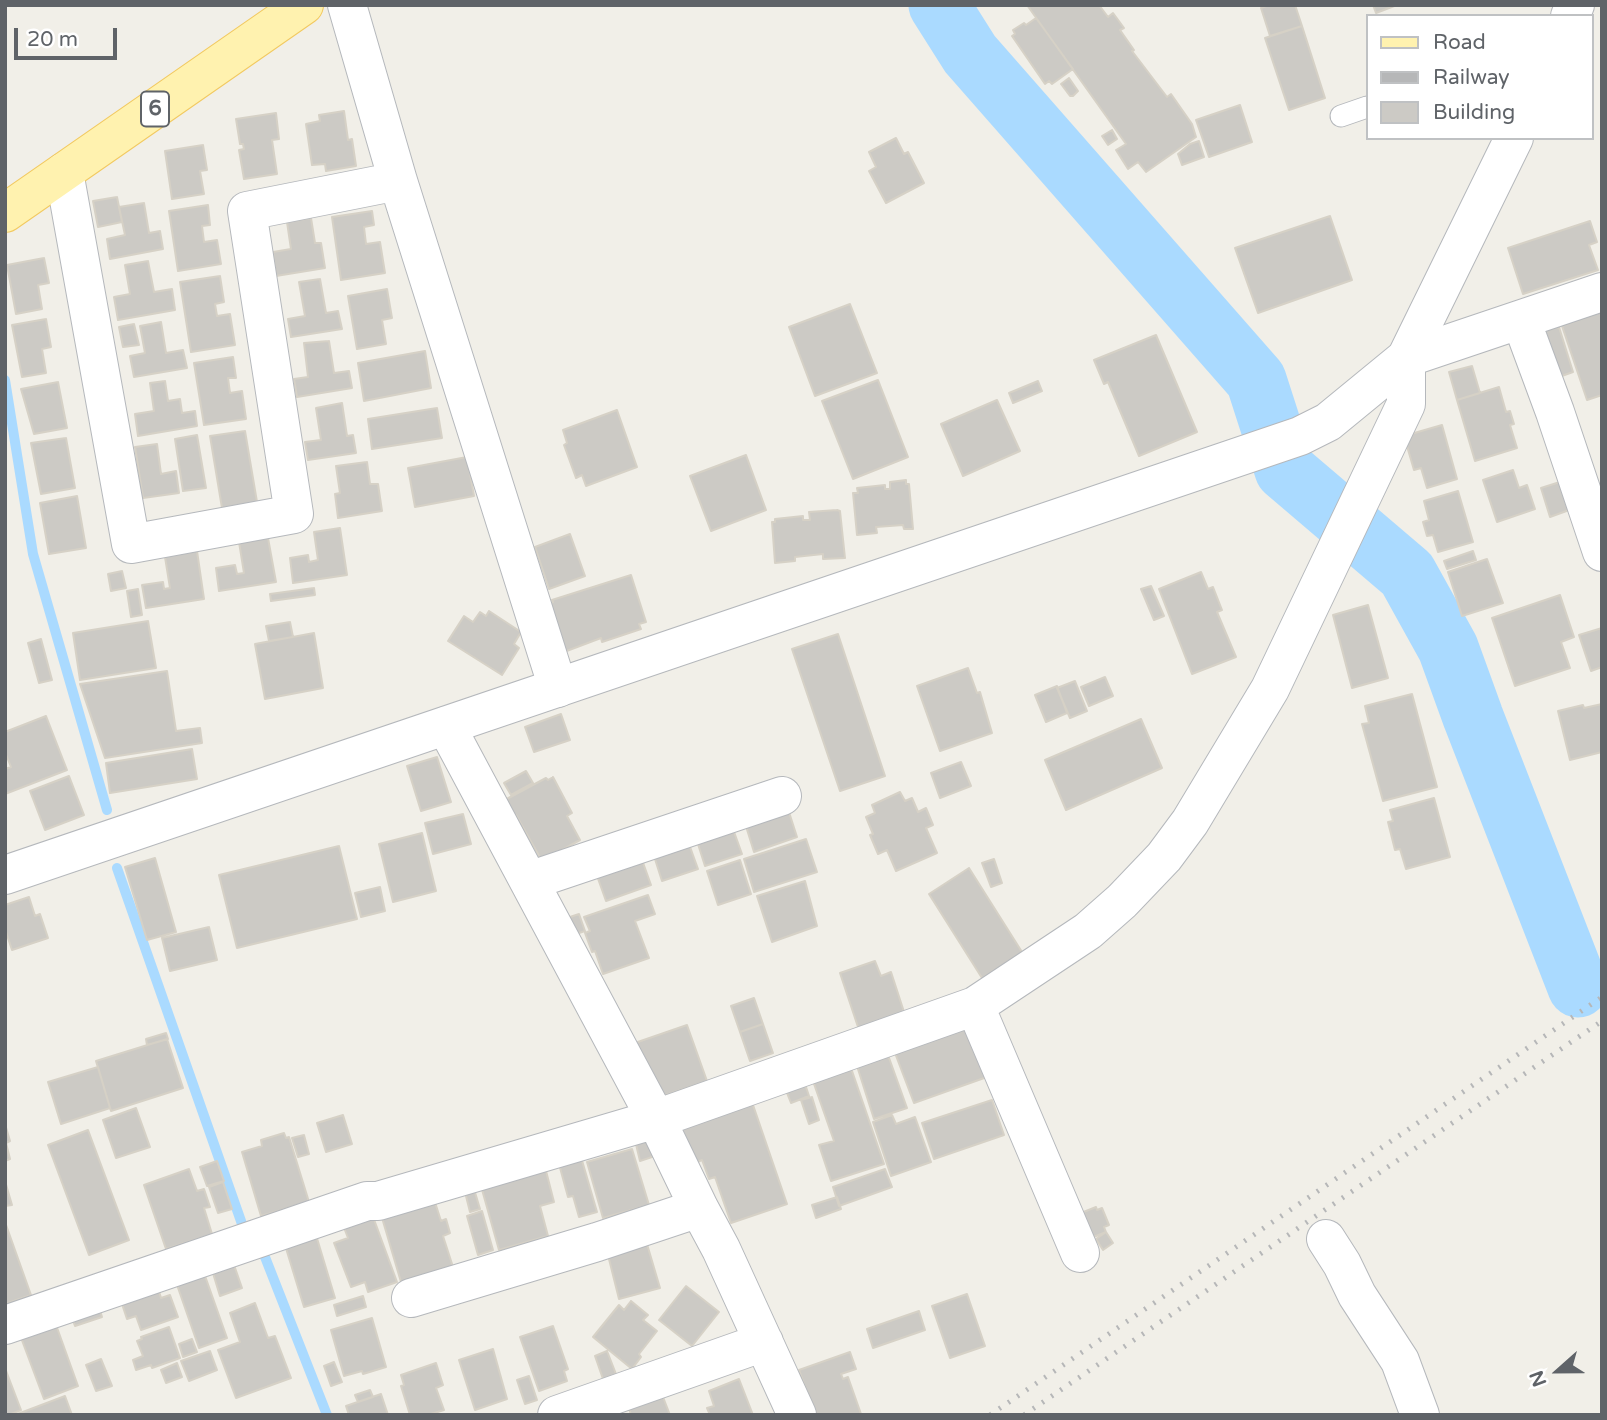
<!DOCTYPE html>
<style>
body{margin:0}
#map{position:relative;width:1607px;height:1420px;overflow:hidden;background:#f1efe8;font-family:"Varela Round",sans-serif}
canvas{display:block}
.frame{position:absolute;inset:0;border:7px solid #5f6368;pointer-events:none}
.legend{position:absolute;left:1366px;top:14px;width:228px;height:126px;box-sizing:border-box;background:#fff;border:2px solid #bfc1c3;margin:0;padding:9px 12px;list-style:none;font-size:21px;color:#5f6368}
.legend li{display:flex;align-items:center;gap:14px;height:35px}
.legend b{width:35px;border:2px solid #bfc1c3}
.north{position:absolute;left:1523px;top:1336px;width:70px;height:70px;-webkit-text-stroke:5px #fff;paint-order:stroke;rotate:249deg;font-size:19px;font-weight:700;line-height:28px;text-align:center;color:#5f6368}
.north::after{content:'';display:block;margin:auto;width:24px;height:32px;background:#5f6368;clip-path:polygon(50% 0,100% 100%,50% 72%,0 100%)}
.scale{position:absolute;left:14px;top:28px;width:103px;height:32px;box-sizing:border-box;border:4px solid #5f6368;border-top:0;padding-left:9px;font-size:21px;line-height:24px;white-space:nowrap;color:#5f6368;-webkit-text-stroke:5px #fff;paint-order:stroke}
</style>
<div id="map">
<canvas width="1607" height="1420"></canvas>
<div class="frame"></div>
<ul class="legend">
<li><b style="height:9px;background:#fff2af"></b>Road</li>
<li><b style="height:9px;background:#b6b7b8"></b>Railway</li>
<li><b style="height:19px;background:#cccac5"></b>Building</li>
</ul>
<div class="north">N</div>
<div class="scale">20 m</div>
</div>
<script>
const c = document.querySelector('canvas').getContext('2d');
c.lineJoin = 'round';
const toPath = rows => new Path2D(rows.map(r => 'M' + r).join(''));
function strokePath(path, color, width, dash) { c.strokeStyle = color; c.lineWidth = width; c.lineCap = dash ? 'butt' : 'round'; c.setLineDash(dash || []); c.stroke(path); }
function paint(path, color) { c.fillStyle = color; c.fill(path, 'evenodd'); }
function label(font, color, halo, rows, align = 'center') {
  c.font = font + ' "Varela Round",sans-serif'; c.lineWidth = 5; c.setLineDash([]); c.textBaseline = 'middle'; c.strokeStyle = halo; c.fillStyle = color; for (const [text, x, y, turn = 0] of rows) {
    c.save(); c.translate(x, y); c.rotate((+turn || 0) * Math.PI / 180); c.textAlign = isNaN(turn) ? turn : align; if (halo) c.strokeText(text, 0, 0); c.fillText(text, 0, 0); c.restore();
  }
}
const stream = toPath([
 [5,380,33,554,107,810],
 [117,868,242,1224,248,1233],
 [258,1246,265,1257,327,1415]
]);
const river = toPath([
 [939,5,970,54,1256,380,1285,470,1407,574,1448,648,1473,717,1578,987]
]);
const building = toPath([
 [1027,5,1099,5,1108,17,1113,13,1124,28,1120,30,1134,50,1132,51,1167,97,1171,94,1192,124,1196,137,1146,172,1138,162,1128,169,1116,150,1126,144,1027,5],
 [1269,5,1295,5,1302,26,1270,36,1261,8,1269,5],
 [1373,5,1397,5,1376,13,1373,5],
 [1036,18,1073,69,1052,84,1049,81,1045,84,1012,36,1015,34,1013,30,1024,23,1026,25,1036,18],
 [1302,26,1325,98,1289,110,1265,38,1302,26],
 [1069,78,1078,91,1073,96,1070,96,1061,84,1069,78],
 [1240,105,1252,142,1209,157,1196,120,1240,105],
 [344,111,348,140,352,139,356,166,326,171,325,164,312,165,306,124,320,121,319,115,344,111],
 [276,113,279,139,272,140,277,174,244,179,239,150,244,149,243,144,240,144,236,119,276,113],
 [1112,130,1117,139,1108,145,1102,136,1112,130],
 [896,138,904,154,908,152,924,183,886,203,869,171,876,167,869,152,896,138],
 [1199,141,1204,157,1182,165,1178,154,1190,144,1199,141],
 [203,145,207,170,200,171,204,194,172,199,165,151,203,145],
 [117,197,122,222,98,227,93,201,117,197],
 [144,203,149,233,160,231,163,249,110,259,107,239,125,235,119,207,144,203],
 [208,205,210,225,202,226,204,242,217,240,221,264,178,271,169,211,208,205],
 [372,211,374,225,364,227,366,244,380,242,385,273,341,280,332,217,372,211],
 [1330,216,1352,280,1258,313,1235,248,1330,216],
 [311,218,315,243,321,243,325,268,276,276,273,252,291,249,287,222,311,218],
 [1590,221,1597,242,1589,245,1598,270,1523,294,1508,248,1590,221],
 [44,258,49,283,38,285,42,309,16,314,7,265,44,258],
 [148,261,154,292,172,289,175,310,118,320,114,297,130,294,125,265,148,261],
 [220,276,224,302,215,304,217,316,230,314,235,345,191,352,180,282,220,276],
 [320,279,326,313,338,311,342,329,291,337,288,319,305,316,299,282,320,279],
 [387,289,392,318,382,320,386,344,357,349,348,296,387,289],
 [850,304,877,373,815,396,789,327,850,304],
 [1602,312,1602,395,1587,400,1562,326,1602,312],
 [46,319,51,347,42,349,46,373,22,377,12,325,46,319],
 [161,322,166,353,183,350,187,368,134,377,130,356,145,353,140,326,161,322],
 [134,324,139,345,123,347,119,327,134,324],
 [1559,327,1573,372,1559,377,1545,331,1559,327],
 [1156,335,1197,432,1139,456,1108,382,1104,384,1094,360,1156,335],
 [329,341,334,373,349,371,352,388,297,397,294,379,308,377,304,343,329,341],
 [425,351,431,388,364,401,358,363,425,351],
 [233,357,236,378,228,378,230,393,242,391,246,419,204,425,194,363,233,357],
 [1472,366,1480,393,1457,400,1449,372,1472,366],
 [878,380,908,457,853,479,822,401,878,380],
 [165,381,168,401,180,399,182,413,195,411,197,426,138,436,135,414,154,411,150,383,165,381],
 [1038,381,1042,391,1013,403,1009,393,1038,381],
 [58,382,67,428,34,434,21,389,58,382],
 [1499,387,1506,412,1510,411,1514,424,1510,425,1517,448,1475,461,1457,400,1499,387],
 [997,400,1020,451,963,476,941,424,997,400],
 [342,403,347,436,353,435,356,453,308,460,305,442,321,440,316,408,342,403],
 [437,408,442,438,372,449,368,419,437,408],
 [617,410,637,467,586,486,582,475,576,478,564,445,567,443,563,430,617,410],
 [1442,425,1457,479,1427,488,1421,468,1414,470,1404,436,1442,425],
 [245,431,257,502,222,508,210,436,245,431],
 [197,435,206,488,183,491,175,439,197,435],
 [66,438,75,488,41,494,31,443,66,438],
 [157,444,161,474,176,471,179,493,143,498,135,447,157,444],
 [746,455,766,510,711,531,690,476,746,455],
 [467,457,474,496,415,507,408,468,467,457],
 [367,462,370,484,378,484,382,511,338,518,335,494,340,493,336,466,367,462],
 [1513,470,1519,488,1527,485,1535,509,1497,522,1483,480,1513,470],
 [906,480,906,484,909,484,913,529,904,529,903,525,876,527,877,533,857,535,853,493,858,493,857,488,885,485,885,489,890,489,890,482,906,480],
 [1563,481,1572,509,1550,517,1541,488,1563,481],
 [1458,491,1473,542,1438,552,1433,535,1427,536,1423,522,1429,520,1424,501,1458,491],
 [77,496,86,548,49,554,40,503,77,496],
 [837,510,840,511,845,558,823,559,823,554,795,557,795,561,775,563,772,522,775,522,775,519,803,516,803,520,810,520,809,512,837,510],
 [340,528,347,575,293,583,290,558,308,555,309,562,318,560,314,532,340,528],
 [570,534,585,576,549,589,535,547,570,534],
 [268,538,276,582,219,591,216,568,235,565,237,574,244,573,239,542,268,538],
 [197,551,204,599,146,608,142,585,163,582,164,589,170,588,165,557,197,551],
 [1473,551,1476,560,1447,569,1444,561,1473,551],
 [1487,559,1503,603,1462,616,1448,572,1487,559],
 [122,571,126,588,111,591,108,574,122,571],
 [1201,572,1208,589,1213,587,1222,610,1217,612,1236,657,1192,674,1159,589,1201,572],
 [631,575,646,622,639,624,641,629,602,642,601,638,564,652,548,604,553,602,552,600,631,575],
 [1151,586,1164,616,1154,620,1141,589,1151,586],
 [314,588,315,595,271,601,270,594,314,588],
 [138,589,142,615,131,617,127,591,138,589],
 [1560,595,1574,637,1561,642,1570,668,1515,686,1492,618,1560,595],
 [1368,605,1388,678,1352,688,1333,615,1368,605],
 [489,611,521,632,514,644,519,648,502,675,448,641,464,616,473,622,480,612,486,616,489,611],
 [148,621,156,668,80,680,73,633,148,621],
 [290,622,293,637,269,641,266,626,290,622],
 [1602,628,1602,667,1591,671,1579,635,1602,628],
 [314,633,323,688,265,699,255,644,314,633],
 [838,634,885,776,840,791,792,649,838,634],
 [41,639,52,680,39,683,28,643,41,639],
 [968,668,977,693,980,692,992,733,940,751,917,686,968,668],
 [167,671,176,731,200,728,202,743,105,758,80,684,167,671],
 [1105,677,1113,696,1089,706,1081,687,1105,677],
 [1075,681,1087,711,1070,718,1057,688,1075,681],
 [1057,686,1067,713,1046,722,1035,695,1057,686],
 [1412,694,1437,787,1383,801,1362,724,1369,723,1365,706,1412,694],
 [1602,704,1602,752,1570,760,1558,711,1583,705,1584,708,1602,704],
 [561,714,570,740,534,752,525,727,561,714],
 [46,716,67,770,5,794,5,769,11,767,5,752,5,732,46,716],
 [1141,719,1162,768,1066,810,1045,760,1141,719],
 [192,749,197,779,110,793,106,763,192,749],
 [437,757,451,802,421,811,407,766,437,757],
 [961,762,971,786,940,798,931,773,961,762],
 [526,771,533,783,511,795,504,783,526,771],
 [69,776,84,815,45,830,30,791,69,776],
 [553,777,572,813,567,816,580,840,542,861,516,815,510,818,501,802,546,778,548,780,553,777],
 [900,792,905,801,912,798,918,812,926,808,933,825,926,828,937,853,896,871,887,850,878,854,870,835,873,834,866,817,875,813,872,805,900,792],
 [1434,798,1450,857,1406,869,1400,849,1395,850,1388,822,1393,821,1390,810,1434,798],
 [788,809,797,837,754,852,745,823,788,809],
 [463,814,471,844,433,854,425,823,463,814],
 [733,829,742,854,705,866,697,841,733,829],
 [422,833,436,891,393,902,379,844,422,833],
 [806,839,817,872,754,892,744,859,806,839],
 [689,844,698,869,662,881,654,856,689,844],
 [339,846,357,919,237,948,219,875,339,846],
 [641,857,651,885,606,901,596,873,641,857],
 [155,858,176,932,147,940,125,867,155,858],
 [994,859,1002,883,991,887,982,863,994,859],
 [740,860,751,894,718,905,707,871,740,860],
 [969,868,1022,952,982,978,929,894,969,868],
 [805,881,817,926,772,942,757,896,805,881],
 [380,887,385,911,361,917,355,893,380,887],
 [648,895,655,914,635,921,649,958,603,974,595,951,592,952,585,933,590,931,584,917,648,895],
 [29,897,35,916,40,914,48,938,12,950,5,929,5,905,29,897],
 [579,914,585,931,573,935,567,918,579,914],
 [209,927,217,960,170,971,162,938,209,927],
 [875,961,881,976,891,972,905,1015,859,1030,840,973,875,961],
 [754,998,763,1024,740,1032,731,1006,754,998],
 [763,1024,773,1053,750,1061,740,1032,763,1024],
 [687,1025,707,1081,663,1096,657,1080,653,1082,632,1044,687,1025],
 [968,1027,987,1077,914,1103,895,1053,968,1027],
 [166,1033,168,1039,147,1045,146,1039,166,1033],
 [167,1039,183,1088,111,1111,96,1061,167,1039],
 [888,1055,907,1108,874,1119,857,1066,888,1055],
 [98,1067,110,1108,61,1124,48,1082,98,1067],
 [851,1068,884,1164,831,1181,819,1145,834,1141,813,1081,851,1068],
 [804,1081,809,1096,791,1103,785,1088,804,1081],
 [812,1097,819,1120,809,1124,801,1100,812,1097],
 [992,1100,1004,1135,934,1159,922,1123,992,1100],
 [752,1102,787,1204,731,1223,715,1177,709,1179,702,1160,693,1164,680,1127,752,1102],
 [136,1108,150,1147,116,1158,103,1120,136,1108],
 [343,1115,352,1144,326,1152,317,1123,343,1115],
 [892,1115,896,1124,915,1117,931,1162,891,1176,873,1122,892,1115],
 [5,1124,10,1141,6,1143,10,1159,5,1161,5,1124],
 [88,1130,129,1240,89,1255,48,1145,88,1130],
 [284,1133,286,1138,289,1137,309,1202,261,1216,242,1152,262,1146,261,1140,284,1133],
 [644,1133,655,1156,640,1161,634,1136,644,1133],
 [304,1135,309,1154,298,1157,292,1138,304,1135],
 [632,1149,649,1205,603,1218,587,1162,632,1149],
 [581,1157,597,1212,579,1217,573,1196,568,1197,559,1164,581,1157],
 [217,1161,224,1181,207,1186,200,1167,217,1161],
 [545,1167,554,1202,540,1206,548,1236,499,1250,481,1186,545,1167],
 [189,1169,197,1191,204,1189,210,1207,204,1208,212,1234,166,1249,144,1185,189,1169],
 [885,1169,892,1187,839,1206,833,1187,885,1169],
 [5,1181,12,1205,5,1206,5,1181],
 [223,1182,232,1209,218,1213,209,1187,223,1182],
 [474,1189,480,1209,470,1212,465,1192,474,1189],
 [433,1196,441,1221,446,1219,450,1233,443,1236,453,1267,401,1282,380,1211,433,1196],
 [837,1197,841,1209,816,1218,812,1205,837,1197],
 [1096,1207,1097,1210,1102,1208,1109,1225,1104,1227,1106,1232,1091,1238,1081,1213,1096,1207],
 [482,1211,493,1250,478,1255,467,1216,482,1211],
 [372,1214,397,1282,368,1292,365,1282,351,1287,334,1243,348,1238,343,1225,372,1214],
 [5,1222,31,1295,5,1304,5,1222],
 [1106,1232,1113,1243,1103,1250,1096,1239,1106,1232],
 [316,1235,335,1298,304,1307,285,1245,316,1235],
 [647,1244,660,1288,619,1299,608,1255,647,1244],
 [233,1262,242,1288,220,1296,212,1270,233,1262],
 [204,1273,227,1338,199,1348,176,1282,204,1273],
 [686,1286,719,1312,692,1346,659,1320,686,1286],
 [158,1288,161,1298,170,1295,178,1317,141,1330,136,1316,127,1319,121,1301,158,1288],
 [967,1294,985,1346,950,1358,932,1306,967,1294],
 [363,1296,366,1307,337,1316,334,1305,363,1296],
 [631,1301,648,1315,643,1320,657,1331,639,1354,641,1357,632,1369,593,1337,619,1305,624,1310,631,1301],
 [255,1303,268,1338,275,1336,291,1378,236,1398,218,1350,240,1342,230,1313,255,1303],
 [99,1307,102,1317,75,1326,71,1315,99,1307],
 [919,1311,925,1330,873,1348,867,1329,919,1311],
 [372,1318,386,1367,363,1374,362,1371,344,1376,331,1330,372,1318],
 [55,1322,78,1386,44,1399,20,1335,55,1322],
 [553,1326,568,1369,564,1371,567,1381,539,1391,520,1337,553,1326],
 [169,1327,180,1358,152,1368,151,1365,136,1370,133,1360,143,1356,137,1341,142,1339,141,1337,169,1327],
 [192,1339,197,1352,183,1357,179,1344,192,1339],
 [493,1349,507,1399,475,1410,459,1360,493,1349],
 [210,1351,217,1370,189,1381,181,1361,210,1351],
 [607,1351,616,1374,603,1379,595,1356,607,1351],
 [850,1352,856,1369,841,1374,843,1379,848,1377,861,1414,815,1415,799,1370,850,1352],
 [101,1359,112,1386,96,1391,86,1365,101,1359],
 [334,1362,342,1382,331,1386,324,1366,334,1362],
 [177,1363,182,1377,166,1383,161,1370,177,1363],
 [436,1363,443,1385,436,1388,444,1410,428,1415,410,1415,401,1386,404,1385,401,1375,436,1363],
 [5,1368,21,1410,9,1415,5,1415,5,1368],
 [529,1376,537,1400,525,1404,517,1380,529,1376],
 [739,1379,753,1415,710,1415,707,1408,714,1406,709,1391,739,1379],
 [370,1390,373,1397,358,1402,355,1395,370,1390],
 [381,1394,388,1415,349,1415,346,1406,381,1394],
 [65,1396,72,1415,15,1415,65,1396],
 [663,1397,670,1415,631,1415,629,1408,663,1397]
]);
const service = toPath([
 [1341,116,1367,107]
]);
const minor = toPath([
 [347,5,398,181,558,688],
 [64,172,131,544,294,514,247,211,398,181],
 [1521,320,1555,412,1602,552],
 [446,726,656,1119,699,1208,721,1249,797,1415],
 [529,881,782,796],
 [975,1006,1080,1253],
 [1326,1239,1342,1264,1357,1295,1400,1361,1420,1415],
 [411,1298,597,1242,699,1208],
 [5,1325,367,1201,378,1201,656,1119,975,1006,1088,931,1122,901,1164,857,1190,822,1270,689,1406,404,1406,358,1602,292],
 [557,1415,764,1342]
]);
const tertiary = toPath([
 [1570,16,1575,5],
 [5,875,1300,436,1328,422,1406,358,1514,138]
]);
const primary = toPath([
 [5,213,304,5]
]);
const rail = toPath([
 [990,1415,1602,997],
 [1024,1415,1602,1021]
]);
const shields = [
 [155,109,28]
];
const shieldNames = [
 ["6",155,109]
];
strokePath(stream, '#aadaff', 10);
strokePath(river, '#aadaff', 61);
paint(building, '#cccac5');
strokePath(building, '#d6d1c6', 2);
strokePath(service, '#b5b8bc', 23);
strokePath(minor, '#b5b8bc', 40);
strokePath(tertiary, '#b5b8bc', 40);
strokePath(primary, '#f2c960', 40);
strokePath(service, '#fff', 21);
strokePath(minor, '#fff', 38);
strokePath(tertiary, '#fff', 38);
strokePath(primary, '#fff2af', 38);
strokePath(rail, '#b6b7b8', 5, [2, 9]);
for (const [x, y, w] of shields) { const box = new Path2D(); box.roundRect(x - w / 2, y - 17.5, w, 35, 5); c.fillStyle = '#fff'; c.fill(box); strokePath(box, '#5f6368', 2); }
label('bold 21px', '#5f6368', null, shieldNames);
</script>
